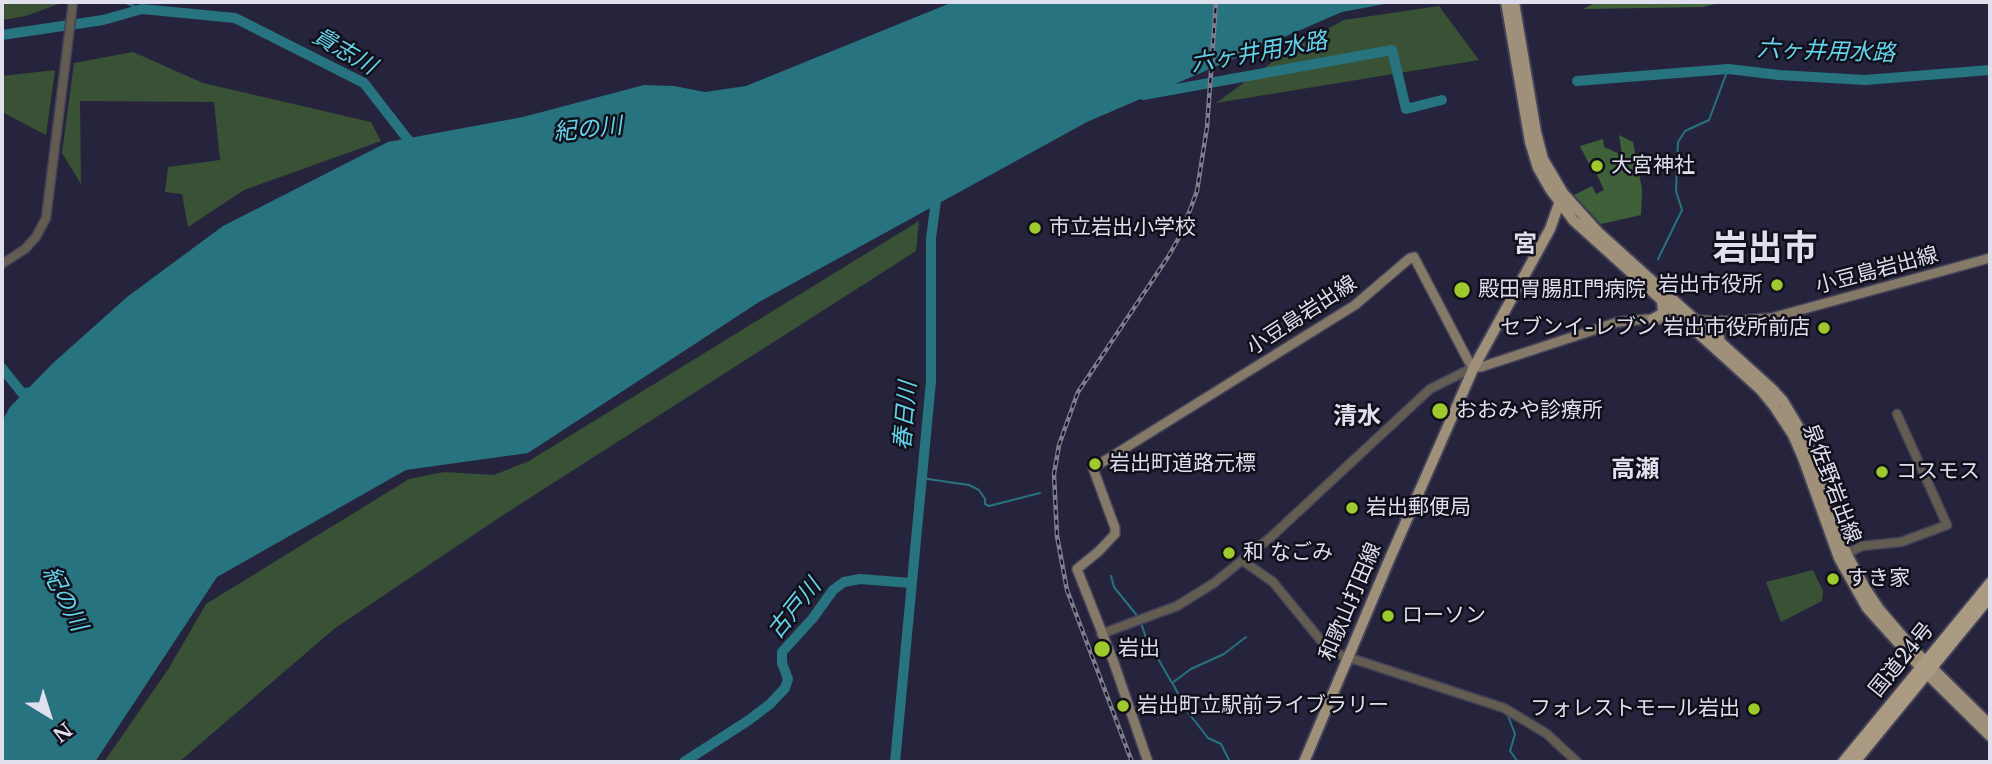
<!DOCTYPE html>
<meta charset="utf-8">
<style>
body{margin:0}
#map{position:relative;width:1992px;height:764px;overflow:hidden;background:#26243c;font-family:"Libre Baskerville",serif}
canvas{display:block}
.frame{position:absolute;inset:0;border:4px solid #dfdfee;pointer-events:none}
.north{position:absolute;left:14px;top:680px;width:70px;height:70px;-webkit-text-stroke:5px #100f1a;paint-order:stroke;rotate:142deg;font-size:19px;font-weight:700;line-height:28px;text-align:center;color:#dfdfee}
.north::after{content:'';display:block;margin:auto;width:24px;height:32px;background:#dfdfee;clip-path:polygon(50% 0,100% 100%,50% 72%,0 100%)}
</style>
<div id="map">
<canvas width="1992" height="764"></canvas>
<div class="frame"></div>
<div class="north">N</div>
</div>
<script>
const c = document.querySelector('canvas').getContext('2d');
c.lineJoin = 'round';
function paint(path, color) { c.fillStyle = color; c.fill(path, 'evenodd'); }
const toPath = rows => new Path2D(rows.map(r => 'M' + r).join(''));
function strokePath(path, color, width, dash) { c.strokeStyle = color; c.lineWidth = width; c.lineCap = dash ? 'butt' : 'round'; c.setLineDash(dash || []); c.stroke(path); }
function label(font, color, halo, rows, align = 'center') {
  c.font = font + ' "Libre Baskerville","Noto Sans JP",serif'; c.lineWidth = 5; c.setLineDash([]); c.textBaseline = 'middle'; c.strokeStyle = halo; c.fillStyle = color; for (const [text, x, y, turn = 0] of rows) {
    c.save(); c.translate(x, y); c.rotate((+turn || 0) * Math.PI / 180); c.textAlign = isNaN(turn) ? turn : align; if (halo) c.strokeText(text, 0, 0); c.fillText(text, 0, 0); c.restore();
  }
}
const green = toPath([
 [2,2,64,2,26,16,2,20],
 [1439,6,1479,60,1216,103,1290,49,1344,20],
 [133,52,203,83,371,122,381,141,244,190,188,227,182,194,165,192,168,167,220,160,214,102,80,101,81,184,62,153,74,63],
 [55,70,46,135,2,112,2,76],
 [919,221,916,251,500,517,334,629,179,762,104,762,169,668,206,604,409,479,444,472,494,475,529,461],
 [1813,570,1823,591,1822,601,1781,622,1766,582]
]);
const forest = toPath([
 [1597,2,1724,2,1703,7,1583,9],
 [1619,135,1633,142,1642,189,1641,215,1601,224,1574,195,1592,186,1596,194,1604,190,1596,173,1603,169,1599,165,1589,164,1580,146,1603,139,1604,147,1622,155]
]);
const water = toPath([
 [953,2,1395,2,1342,12,1087,122,759,302,528,453,406,470,217,577,95,762,2,762,2,421,10,407,52,364,127,297,223,226,388,142,523,117,644,85,674,86,705,92,746,86]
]);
const stream = toPath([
 [123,2,142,9],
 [1658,259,1682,210,1676,191,1678,142,1685,131,1709,120,1728,69],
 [921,478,969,485,979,490,985,499,985,504,989,506,1040,493],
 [1111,576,1114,587,1139,618],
 [1141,623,1146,638,1172,683,1191,669,1224,654,1246,637],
 [1173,684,1187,711,1208,738,1221,744,1230,762],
 [1508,716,1515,734,1510,751,1518,762],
 [1391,761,1395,762]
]);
const river = toPath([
 [2,35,103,20,142,9,235,18,364,83,416,150],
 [1577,81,1728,69,1779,75,1865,80,1990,70],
 [1143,95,1392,50,1406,109,1442,100],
 [2,368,22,393,35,392],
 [684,762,749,720,770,704,785,688,788,679,782,663,782,652,813,618,833,590,844,582,860,579,911,583],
 [895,762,931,381,931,238,937,193]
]);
const tertiary = toPath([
 [2,264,25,249,36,237,46,218,73,2],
 [1843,556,1862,546,1901,542,1947,525,1897,414],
 [1243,561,1273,582,1323,643,1335,653,1504,708,1547,734,1577,762],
 [1101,634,1177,606,1214,583,1271,537,1430,389,1474,367]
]);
const secondary = toPath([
 [1148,762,1114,663,1077,569,1099,551,1115,534,1115,528,1093,468,1355,305,1410,258,1414,257,1469,362,1474,367,1481,367,1618,322,1647,319,1731,321,1771,318,1990,258]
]);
const primary = toPath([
 [1506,2,1530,142,1538,168,1550,189,1573,220,1761,390,1774,406,1793,435,1803,458,1839,558,1867,608,1921,668,1990,736],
 [1514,2,1536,132,1543,159,1563,193,1599,233,1771,388,1783,401,1801,431,1812,454,1847,555,1865,588,1879,609,1915,651,1990,725],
 [1653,319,1663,313,1662,301],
 [1720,342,1718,332,1721,326,1731,321],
 [1304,762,1390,558,1474,367,1550,229,1561,198]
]);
const trunk = toPath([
 [1843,762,1990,583],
 [1855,762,1990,597]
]);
const rail = toPath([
 [1132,762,1067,590,1057,536,1054,474,1059,445,1078,392,1168,257,1181,234,1197,191,1207,127,1216,2]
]);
const markers = [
 [1597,166,7,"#9eca2e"],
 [1035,228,7,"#9eca2e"],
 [1777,285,7,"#9eca2e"],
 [1462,290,9,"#9eca2e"],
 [1824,328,7,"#9eca2e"],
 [1440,411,9,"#9eca2e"],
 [1095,464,7,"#9eca2e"],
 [1882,472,7,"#9eca2e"],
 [1352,508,7,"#9eca2e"],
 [1229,553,7,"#9eca2e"],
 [1833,579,7,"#9eca2e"],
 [1388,616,7,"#9eca2e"],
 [1102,649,9,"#9eca2e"],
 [1123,706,7,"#9eca2e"],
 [1754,709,7,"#9eca2e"]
];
const poiNames = [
 ["大宮神社",1611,166],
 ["市立岩出小学校",1049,228],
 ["岩出市役所",1763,285,"right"],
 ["殿田胃腸肛門病院",1478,290],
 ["セブンイ-レブン 岩出市役所前店",1810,328,"right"],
 ["おおみや診療所",1456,411],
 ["岩出町道路元標",1109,464],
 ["コスモス",1896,472],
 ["岩出郵便局",1366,508],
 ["和 なごみ",1243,553],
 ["すき家",1847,579],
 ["ローソン",1402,616],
 ["岩出",1118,649],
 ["岩出町立駅前ライブラリー",1137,706],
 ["フォレストモール岩出",1740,709,"right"]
];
const streetNames = [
 ["小豆島岩出線",1877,271,-15],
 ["小豆島岩出線",1302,316,-33],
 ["泉佐野岩出線",1831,484,69],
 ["和歌山打田線",1351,602,-67],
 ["国道24号",1902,660,-51]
];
const waterNames = [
 ["貴志川",344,52,30],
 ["六ヶ井用水路",1826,52,2],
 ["六ヶ井用水路",1259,53,-10],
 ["紀の川",588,130,-6],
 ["春日川",906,416,-85],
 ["紀の川",64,599,63],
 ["古戸川",795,609,-51]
];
const quarterNames = [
 ["宮",1525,245],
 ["清水",1357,417],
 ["高瀬",1635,470]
];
const townNames = [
 ["岩出市",1765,250]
];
paint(green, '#395135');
paint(forest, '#3e6139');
paint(water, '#277380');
strokePath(stream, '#277380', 2);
strokePath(river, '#277380', 10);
strokePath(tertiary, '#444258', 11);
strokePath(secondary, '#444258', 12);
strokePath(primary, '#444258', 14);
strokePath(trunk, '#444258', 14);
strokePath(tertiary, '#635c51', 8);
strokePath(secondary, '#857968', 9);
strokePath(primary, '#9e9079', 10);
strokePath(trunk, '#aa9a81', 10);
strokePath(rail, '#7d7c90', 4.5);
strokePath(rail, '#100f1a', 2, [5]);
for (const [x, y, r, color] of markers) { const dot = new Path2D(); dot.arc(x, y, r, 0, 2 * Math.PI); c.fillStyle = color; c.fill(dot); strokePath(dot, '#100f1a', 2.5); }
label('21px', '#dfdfee', '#100f1a', poiNames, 'left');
label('21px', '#dfdfee', '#100f1a', streetNames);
label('italic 23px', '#64d3e9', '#100f1a', waterNames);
label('bold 24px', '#dfdfee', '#100f1a', quarterNames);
label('bold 35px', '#dfdfee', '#100f1a', townNames);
</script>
